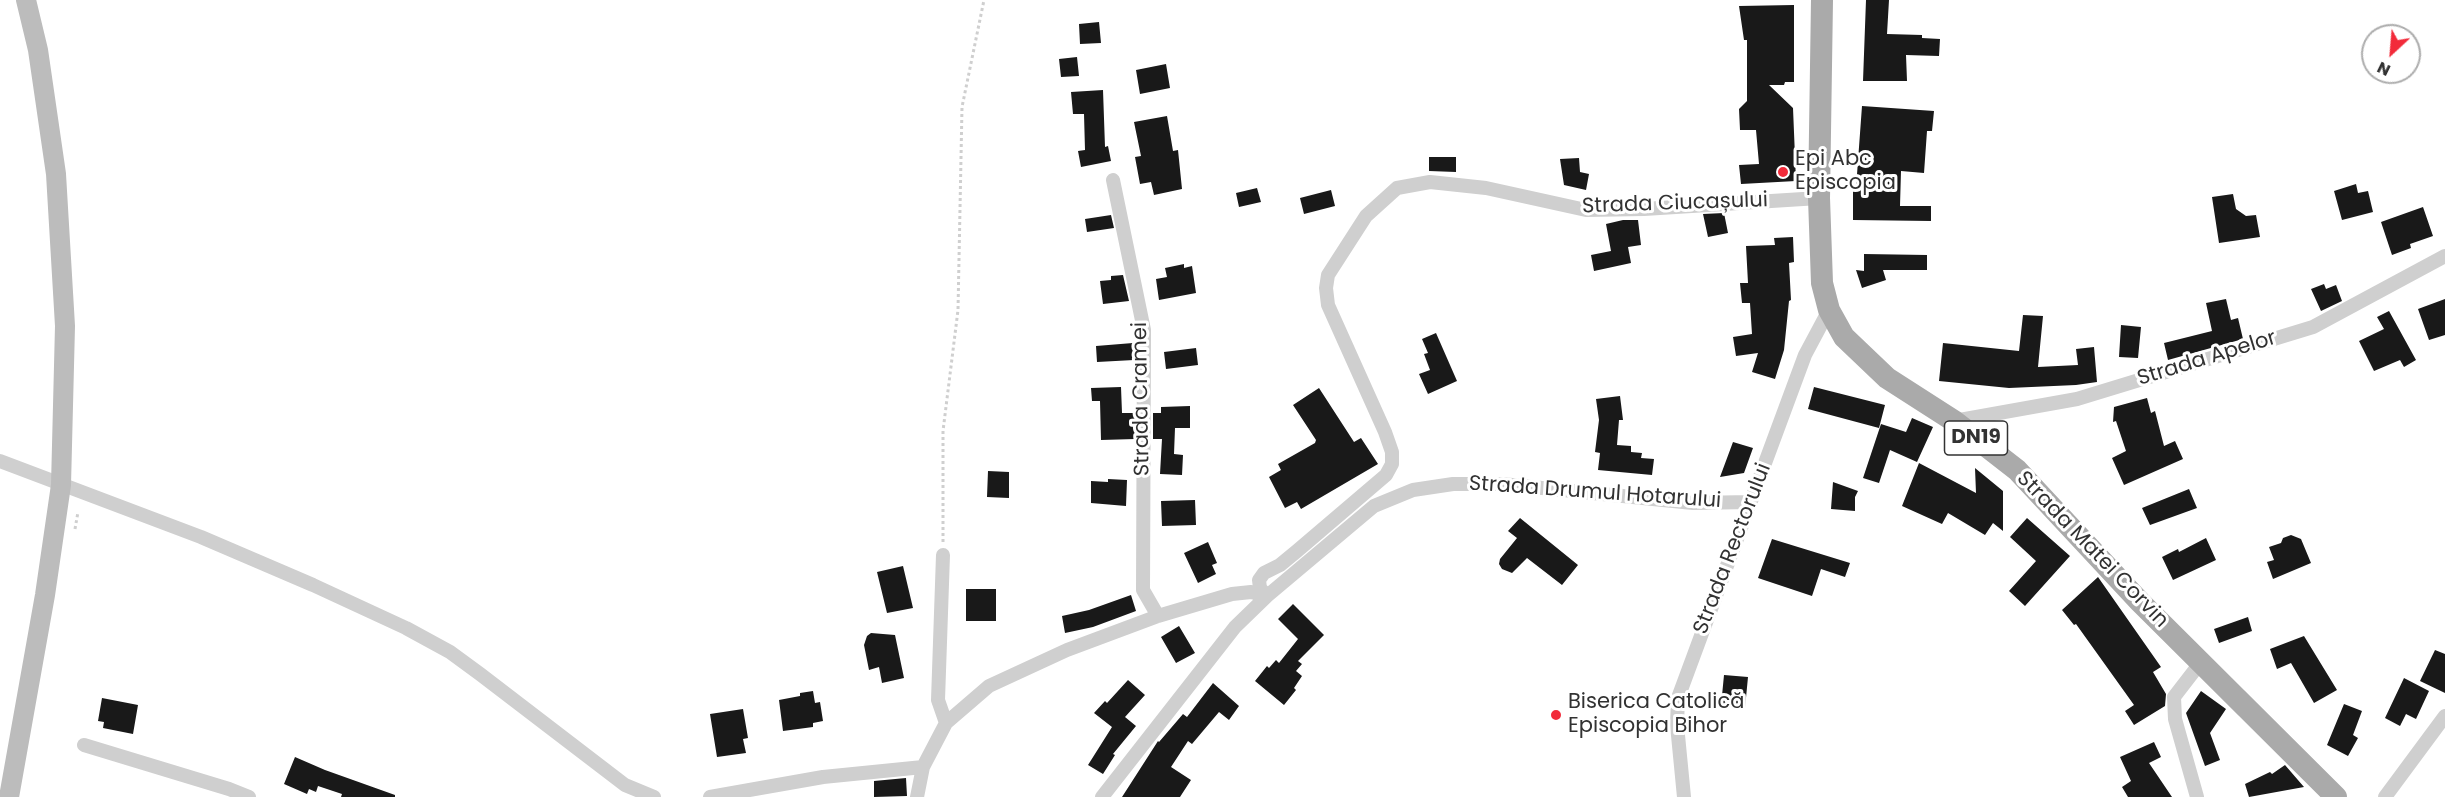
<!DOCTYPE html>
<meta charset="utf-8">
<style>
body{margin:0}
#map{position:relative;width:2445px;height:797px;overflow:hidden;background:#fff;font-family:Poppins,sans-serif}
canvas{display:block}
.north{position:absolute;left:2361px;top:24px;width:60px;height:60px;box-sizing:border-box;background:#fff;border:2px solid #adadad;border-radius:50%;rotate:206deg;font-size:16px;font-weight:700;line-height:24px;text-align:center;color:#323232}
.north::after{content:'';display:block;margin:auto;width:21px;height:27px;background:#f22b3a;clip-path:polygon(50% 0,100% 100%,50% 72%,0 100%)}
</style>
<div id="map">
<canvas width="2445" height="797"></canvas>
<div class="north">N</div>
</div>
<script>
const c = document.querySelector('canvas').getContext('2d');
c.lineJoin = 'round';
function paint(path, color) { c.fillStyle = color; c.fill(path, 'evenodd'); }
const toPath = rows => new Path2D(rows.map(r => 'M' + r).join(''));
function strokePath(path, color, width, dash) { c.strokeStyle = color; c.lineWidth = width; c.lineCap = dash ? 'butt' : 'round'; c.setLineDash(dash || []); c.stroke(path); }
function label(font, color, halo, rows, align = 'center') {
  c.font = font + ' Poppins,sans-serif'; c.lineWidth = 6; c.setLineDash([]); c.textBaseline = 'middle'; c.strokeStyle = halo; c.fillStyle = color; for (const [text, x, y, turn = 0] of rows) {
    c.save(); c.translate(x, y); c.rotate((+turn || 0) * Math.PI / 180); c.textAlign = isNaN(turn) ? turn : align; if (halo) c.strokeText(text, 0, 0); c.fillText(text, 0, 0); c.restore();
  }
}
const building = toPath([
 [1866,0,1889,0,1887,34,1922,35,1922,38,1940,39,1939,56,1906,55,1907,81,1863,81],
 [1794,5,1794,82,1785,82,1784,85,1769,85,1793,108,1796,181,1741,184,1739,165,1759,164,1756,130,1740,130,1739,109,1747,101,1747,40,1744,40,1739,6],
 [1099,22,1101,43,1080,44,1079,24],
 [1077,57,1079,76,1061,77,1059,59],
 [1166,64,1170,88,1140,94,1136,70],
 [1103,90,1105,147,1108,146,1111,161,1081,167,1078,151,1085,150,1084,114,1073,114,1071,92],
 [1862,106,1934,111,1932,131,1927,131,1924,173,1901,171,1900,206,1931,206,1931,221,1853,220,1853,188,1856,188],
 [1167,116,1173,151,1178,150,1182,189,1154,195,1151,182,1140,184,1135,157,1141,156,1134,122],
 [1429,157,1456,157,1456,172,1429,171],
 [1579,158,1580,172,1589,174,1586,190,1564,185,1560,159],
 [2356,184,2358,193,2368,191,2373,212,2342,220,2334,191],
 [1257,188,1261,202,1239,207,1236,193],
 [1331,190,1335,206,1304,214,1300,198],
 [2233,194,2236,209,2246,216,2256,215,2260,237,2219,243,2212,197],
 [2423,207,2433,236,2410,244,2411,248,2392,255,2381,222],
 [1724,213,1728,233,1708,237,1703,214],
 [1111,215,1114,228,1087,232,1085,219],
 [1623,220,1638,220,1641,245,1628,247,1631,263,1594,271,1591,255,1611,251,1606,224],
 [1793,237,1794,262,1789,263,1791,300,1789,301,1784,350,1775,379,1752,372,1758,353,1736,356,1733,337,1752,334,1750,303,1742,303,1740,283,1748,283,1746,246,1775,245,1774,238],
 [1864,254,1927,255,1927,270,1883,270,1886,280,1862,288,1856,270,1864,271],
 [1184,264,1184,268,1192,266,1196,293,1159,300,1156,279,1167,277,1165,268],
 [1123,275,1129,301,1103,304,1100,281,1111,280,1111,276],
 [2324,284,2326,289,2336,285,2342,301,2321,311,2311,289],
 [2226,299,2231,320,2238,318,2243,339,2168,360,2164,343,2212,331,2206,303],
 [2445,299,2445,335,2429,340,2418,309],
 [2389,311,2416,360,2404,367,2400,360,2374,371,2359,341,2384,329,2377,317],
 [2023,315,2043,316,2038,367,2078,365,2076,349,2094,347,2097,382,2076,385,2009,388,1939,381,1943,343,2019,351],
 [2121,325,2141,327,2138,358,2119,357],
 [1436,333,1457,381,1428,394,1419,374,1430,370,1424,354,1428,353,1422,339],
 [1133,343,1134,360,1097,362,1096,346],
 [1196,348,1198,365,1166,369,1164,352],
 [1121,387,1122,413,1135,413,1135,439,1101,440,1100,401,1092,401,1091,388],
 [1814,387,1885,405,1879,428,1808,409],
 [1319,388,1354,442,1361,438,1378,464,1301,509,1297,502,1285,508,1269,477,1281,470,1278,464,1315,443,1316,440,1293,405],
 [1620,396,1623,420,1619,420,1617,445,1631,446,1631,452,1642,453,1641,458,1654,459,1652,475,1598,470,1600,453,1595,452,1599,420,1596,399],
 [2147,398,2151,413,2155,411,2164,446,2175,441,2183,459,2124,485,2112,458,2126,451,2116,421,2113,422,2114,407],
 [1190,406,1190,428,1175,428,1174,454,1183,455,1182,475,1160,474,1162,439,1153,439,1153,413,1161,413,1161,407],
 [1912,418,1933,427,1917,462,1890,450,1879,483,1863,478,1881,424,1906,432],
 [1733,442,1753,448,1744,473,1720,477],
 [1919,463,1976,493,1975,468,2003,491,2003,531,1993,523,1985,535,1948,513,1942,524,1902,506],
 [988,471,1009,472,1009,498,987,497],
 [1108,479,1127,480,1126,506,1091,503,1091,481,1108,482],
 [1833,482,1858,491,1855,497,1855,511,1831,509],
 [2189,489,2197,508,2150,525,2142,508],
 [1195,500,1196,525,1162,526,1161,501],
 [1520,518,1578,565,1562,585,1527,558,1512,573,1502,569,1499,564,1500,559,1517,538,1508,531],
 [2027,518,2070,556,2025,606,2009,591,2036,561,2010,537],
 [2291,535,2301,539,2311,563,2273,579,2267,562,2274,560,2269,547,2281,543,2283,538],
 [2206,538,2216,560,2173,580,2162,557,2178,549,2179,552],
 [1772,539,1850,563,1845,577,1821,569,1812,596,1758,578],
 [1208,542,1217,563,1212,565,1216,574,1198,583,1184,553],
 [903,566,913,608,887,613,877,572],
 [2098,577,2161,667,2153,672,2166,694,2165,706,2134,725,2125,711,2134,705,2076,624,2074,625,2062,610],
 [966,589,996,589,996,621,966,621],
 [1131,595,1136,611,1093,627,1065,633,1062,616,1089,610],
 [1293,604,1324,635,1298,661,1302,664,1296,671,1302,676,1294,688,1296,690,1284,705,1255,681,1267,666,1269,668,1276,660,1279,663,1298,639,1278,619],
 [2248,617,2252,631,2219,643,2214,629],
 [1179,626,1195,653,1176,663,1161,637],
 [871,633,895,635,904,678,882,683,879,667,869,670,864,645,867,636],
 [2304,636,2337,690,2314,703,2291,663,2277,669,2270,649],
 [2435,650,2445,654,2445,693,2420,681],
 [1724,675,1748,677,1745,708,1721,706],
 [2404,678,2429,691,2416,719,2406,714,2400,726,2385,718],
 [1128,680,1145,695,1125,717,1136,726,1113,754,1115,755,1103,774,1088,765,1112,727,1094,713,1105,701,1107,703],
 [1213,683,1239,706,1229,720,1219,712,1192,744,1188,741,1171,767,1191,780,1180,797,1122,797,1158,741,1159,742,1183,714,1187,717],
 [813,691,815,703,820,702,823,721,813,723,813,727,783,731,779,700,800,696,800,693],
 [2201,691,2226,709,2210,733,2220,760,2205,766,2186,713],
 [102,698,138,705,133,734,103,728,104,722,98,721],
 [2344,704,2362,711,2353,735,2358,738,2348,756,2327,745],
 [743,709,748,738,743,739,746,753,717,757,710,714],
 [2154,742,2161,757,2149,763,2172,797,2128,797,2122,787,2131,781,2120,757],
 [295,757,325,770,395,795,395,797,341,797,342,794,318,786,316,792,309,789,307,794,284,784],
 [2285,765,2304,787,2249,797,2245,784,2270,772,2272,774],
 [906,778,907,796,874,797,874,781]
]);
const path = toPath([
 [75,529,78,512],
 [943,542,943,431,958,310,962,107,984,0]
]);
const street = toPath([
 [1113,180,1144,330,1143,590,1158,616],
 [1954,421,2077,399,2313,327,2445,256],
 [0,461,201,537,313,585,406,628,450,652,480,674,625,785,654,797],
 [943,555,938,700,946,723],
 [1267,596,1260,588,1259,580,1264,573,1280,565,1297,551,1386,475,1392,464,1392,452,1385,432,1328,305,1326,288,1328,275,1366,216,1397,188,1430,182,1486,188,1586,210,1644,209,1819,198],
 [84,745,229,789,249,797],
 [710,797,823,777,923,767],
 [917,797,923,767,946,723,989,686,1067,650,1158,616,1232,594,1251,592,1267,596],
 [1102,797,1235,627,1267,596,1374,506,1413,490,1453,484,1502,484,1693,503,1751,502],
 [1684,797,1677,725,1678,698,1805,355,1829,310],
 [2197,797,2175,719,2174,697,2201,662],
 [2385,797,2445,716]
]);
const secondary = toPath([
 [9,797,45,595,61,485,65,326,56,174,38,50,26,0]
]);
const primary = toPath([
 [1822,0,1819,198,1822,283,1829,310,1844,337,1887,378,1954,421,2017,470,2140,602,2336,797]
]);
const markers = [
 [1783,172,6,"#f22b3a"],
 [1556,715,6,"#f22b3a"]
];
const shields = [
 [1976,438,63]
];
const shieldNames = [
 ["DN19",1976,438]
];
const poiNames = [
 ["Epi Abc",1795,160],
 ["Episcopia",1795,184],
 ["Biserica Catolică",1568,703],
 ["Episcopia Bihor",1568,727]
];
const streetNames = [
 ["Strada Ciucașului",1675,204,-2],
 ["Strada Apelor",2207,359,-17],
 ["Strada Cramei",1142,399,-91],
 ["Strada Drumul Hotarului",1595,493,4],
 ["Strada Rectorului",1733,549,-69],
 ["Strada Matei Corvin",2092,550,46]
];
paint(building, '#191919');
strokePath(path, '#cfcfcf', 3, [3, 3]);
strokePath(street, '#cfcfcf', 14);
strokePath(secondary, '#bcbcbc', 20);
strokePath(primary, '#aaa', 22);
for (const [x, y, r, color] of markers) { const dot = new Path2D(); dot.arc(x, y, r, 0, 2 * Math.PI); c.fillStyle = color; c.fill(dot); strokePath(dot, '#fff', 2); }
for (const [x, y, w] of shields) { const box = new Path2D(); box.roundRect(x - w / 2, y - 17, w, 34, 4.5); c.fillStyle = '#fff'; c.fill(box); strokePath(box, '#323232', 1.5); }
label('bold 20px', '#323232', null, shieldNames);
label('21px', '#323232', '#fff', poiNames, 'left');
label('21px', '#323232', '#fff', streetNames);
</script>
